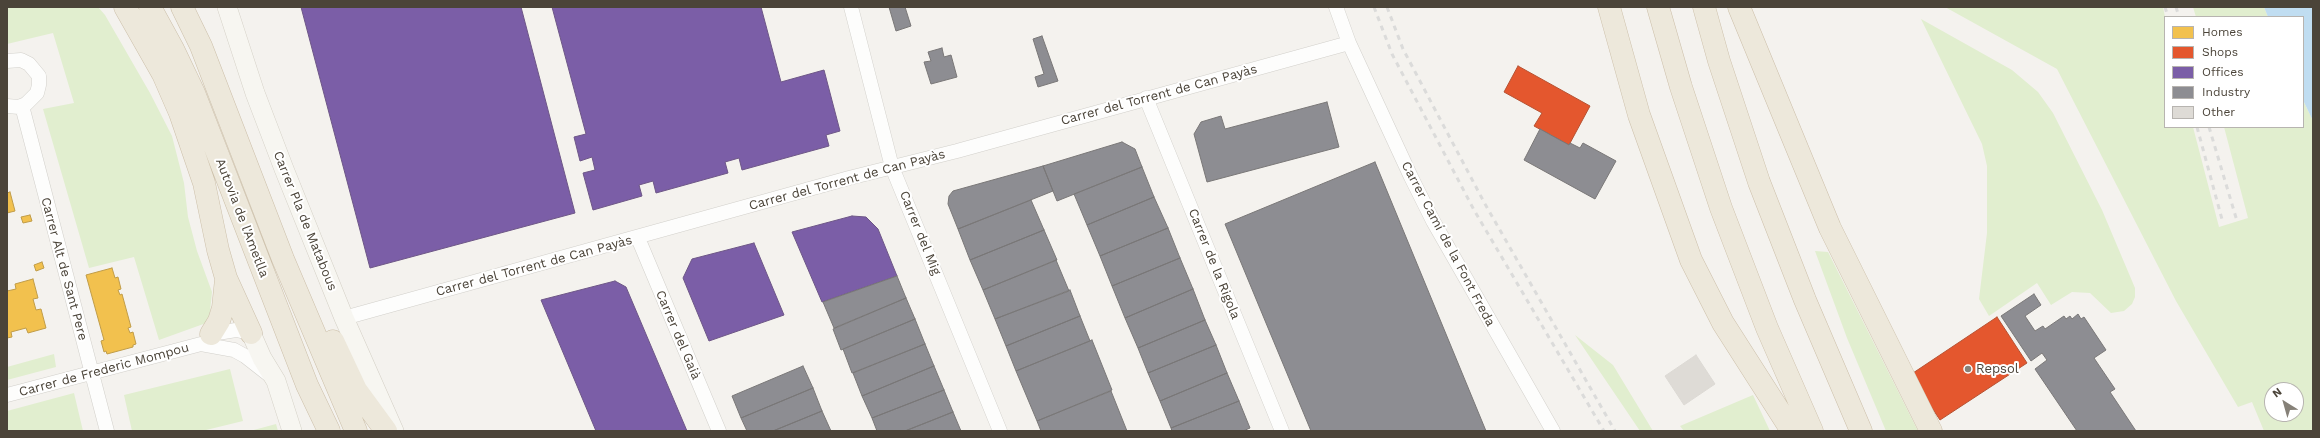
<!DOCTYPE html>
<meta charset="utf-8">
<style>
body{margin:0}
#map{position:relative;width:2320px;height:438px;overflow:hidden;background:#f4f2ee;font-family:"Work Sans",sans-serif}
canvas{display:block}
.frame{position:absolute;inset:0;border:8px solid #4b4439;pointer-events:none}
.legend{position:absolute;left:2164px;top:16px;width:140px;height:112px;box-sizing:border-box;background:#fff;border:1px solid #b7b4b0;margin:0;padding:5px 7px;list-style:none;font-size:12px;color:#4b4439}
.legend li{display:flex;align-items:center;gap:8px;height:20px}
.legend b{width:20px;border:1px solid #b7b4b0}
.north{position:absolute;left:2264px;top:382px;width:40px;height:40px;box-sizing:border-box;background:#fff;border:1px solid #b7b4b0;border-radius:50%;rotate:323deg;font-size:11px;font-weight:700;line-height:16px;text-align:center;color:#4b4439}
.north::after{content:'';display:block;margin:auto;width:14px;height:18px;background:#868178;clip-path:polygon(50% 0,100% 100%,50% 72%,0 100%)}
</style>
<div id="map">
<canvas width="2320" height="438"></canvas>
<div class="frame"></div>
<ul class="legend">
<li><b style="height:11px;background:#f2c14e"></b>Homes</li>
<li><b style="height:11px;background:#e4572e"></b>Shops</li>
<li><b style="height:11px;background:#7b5ea7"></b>Offices</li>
<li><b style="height:11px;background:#8d8d92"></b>Industry</li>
<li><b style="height:11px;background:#dedbd6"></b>Other</li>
</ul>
<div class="north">N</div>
</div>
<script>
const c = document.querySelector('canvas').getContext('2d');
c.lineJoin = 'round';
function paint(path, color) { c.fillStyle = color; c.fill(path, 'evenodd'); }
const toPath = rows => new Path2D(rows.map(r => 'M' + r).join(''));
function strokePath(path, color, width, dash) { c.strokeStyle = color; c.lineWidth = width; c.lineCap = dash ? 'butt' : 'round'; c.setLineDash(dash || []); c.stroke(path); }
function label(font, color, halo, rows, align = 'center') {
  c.font = font + ' "Work Sans",sans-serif'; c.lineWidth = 4; c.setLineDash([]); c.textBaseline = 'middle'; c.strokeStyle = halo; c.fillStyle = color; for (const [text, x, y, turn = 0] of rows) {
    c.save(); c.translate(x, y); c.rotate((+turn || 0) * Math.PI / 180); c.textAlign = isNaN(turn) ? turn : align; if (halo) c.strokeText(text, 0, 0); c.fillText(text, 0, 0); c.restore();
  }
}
const green = toPath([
 [7,7,98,7,105,15,150,93,172,136,184,183,188,217,197,251,212,292,209,322,159,340,134,257,89,268,43,109,74,103,53,33,7,44],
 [1945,7,2163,7,2165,17,2165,127,2193,127,2219,227,2248,218,2224,127,2303,127,2303,100,2313,121,2313,431,2264,431,2252,402,2238,407,2176,301,2057,69],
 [2272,390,2296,390,2296,414,2272,414],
 [2193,7,2264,7,2268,17,2196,17],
 [1921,19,2012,70,2038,92,2053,113,2102,210,2135,288,2135,297,2132,304,2124,311,2111,313,2090,293,2072,292,2051,305,2037,283,1989,316,1979,299,1987,233,1987,166,1982,144],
 [1815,251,1828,252,1918,431,1886,431,1847,338],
 [1575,335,1613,365,1653,431,1640,431],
 [54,354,56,367,7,380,7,367],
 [230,369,243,421,202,431,132,431,124,395],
 [74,393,83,431,7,431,7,411],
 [1753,395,1770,431,1684,431,1680,426],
 [276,424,278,431,250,431]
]);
const water = toPath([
 [2264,7,2313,7,2313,121,2303,100,2303,17,2268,17]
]);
const homes = toPath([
 [10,192,15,211,7,213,7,193,10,192],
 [30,215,32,221,23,223,21,217,30,215],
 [42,262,44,268,36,271,34,265,42,262],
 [112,268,115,278,118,277,121,289,118,290,120,295,122,294,131,327,128,328,130,333,133,332,136,344,133,345,133,347,107,354,106,351,104,352,101,341,104,340,86,275,112,268],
 [33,279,38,298,33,299,36,310,41,309,46,328,28,333,26,328,11,332,12,337,7,338,7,291,16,289,15,284,33,279]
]);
const shops = toPath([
 [1518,66,1590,106,1569,145,1534,126,1542,113,1504,92,1518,66],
 [1997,317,2027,363,1940,420,1910,375,1997,317]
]);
const offices = toPath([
 [301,7,521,7,575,213,370,268,301,7],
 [552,7,761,7,781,82,824,70,840,131,826,135,829,146,742,170,739,158,725,162,728,173,656,193,653,181,639,185,642,196,593,210,583,173,595,170,592,157,580,161,574,137,586,134,552,7],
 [852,216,866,217,878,229,897,276,822,302,792,232,852,216],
 [754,243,784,315,709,341,683,278,692,259,754,243],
 [615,281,626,287,687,431,596,431,541,300,615,281]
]);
const industry = toPath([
 [889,7,905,7,911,26,896,31,889,7],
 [1042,36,1058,81,1038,87,1035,77,1044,74,1033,39,1042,36],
 [942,48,944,57,951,55,957,77,931,84,924,62,931,61,928,52,942,48],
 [1327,102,1339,147,1207,182,1194,134,1201,122,1221,116,1225,129,1327,102],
 [1540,129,1569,145,1570,143,1580,148,1583,143,1616,161,1595,199,1524,160,1540,129],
 [1122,142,1135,149,1142,167,1057,201,1043,166,1122,142],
 [1375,162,1486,431,1311,431,1266,323,1225,224,1375,162],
 [1043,166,1053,191,958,229,948,204,949,196,953,191,1043,166],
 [1142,167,1154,197,1087,225,1074,194,1142,167],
 [1154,197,1168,228,1100,256,1087,225,1154,197],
 [1031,200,1044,230,970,260,958,229,1031,200],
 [1168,228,1180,258,1112,286,1100,256,1168,228],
 [1044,230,1057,260,983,290,970,260,1044,230],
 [1180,258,1193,289,1125,318,1112,286,1180,258],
 [1056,260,1069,291,995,319,983,290,1056,260],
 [897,276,906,298,834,328,823,302,897,276],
 [1193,289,1205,320,1138,348,1125,318,1193,289],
 [1070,290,1080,316,1006,346,995,319,1070,290],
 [2034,294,2041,305,2025,316,2035,331,2043,326,2045,329,2064,316,2066,319,2070,316,2072,319,2078,314,2081,319,2084,317,2106,350,2094,358,2115,389,2110,392,2136,431,2077,431,2035,369,2047,360,2042,353,2031,361,2001,316,2034,294],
 [906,298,915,319,841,350,833,329,906,298],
 [1080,316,1090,341,1016,371,1006,346,1080,316],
 [915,319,925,344,852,373,843,349,915,319],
 [1205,320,1216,345,1148,373,1138,348,1205,320],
 [1092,340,1112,390,1037,421,1016,371,1092,340],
 [925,344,934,366,862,396,853,373,925,344],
 [1216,345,1227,373,1160,401,1148,373,1216,345],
 [803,366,813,388,741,418,732,396,803,366],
 [934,366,944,390,872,418,862,396,934,366],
 [1227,373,1239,401,1171,428,1160,401,1227,373],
 [813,388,822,411,773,431,747,431,741,418,813,388],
 [944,390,953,412,905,431,877,431,872,418,944,390],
 [1111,391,1127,431,1041,431,1037,421,1111,391],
 [1239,401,1250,428,1243,431,1172,431,1171,428,1239,401],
 [822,411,831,431,773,431,822,411],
 [953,412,961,431,905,431,933,420,953,412]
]);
const building = toPath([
 [1696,355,1715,384,1684,405,1665,376,1696,355]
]);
const street = toPath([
 [851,7,892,167,1000,431],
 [1336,7,1349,43,1411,177,1433,221,1553,431],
 [7,61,21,60,29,64,39,76,39,85,37,93,26,104,19,107,7,106],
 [1146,98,1282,431],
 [22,106,107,431],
 [638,238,719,431],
 [344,318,849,178,957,151,1349,43],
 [208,337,211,334,236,330,255,334],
 [7,395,201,344,234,350,245,356,268,374]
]);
const secondary = toPath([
 [227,7,255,93,284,169,344,318,394,431],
 [251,333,262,358,276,381,292,431]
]);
const highway = toPath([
 [125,7,163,74,180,113,204,183,218,250,226,278,251,333],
 [150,7,173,49,194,93,307,385,329,431],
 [182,7,201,46,283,259,356,431],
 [1609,7,1639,115,1691,260,1723,323,1792,431],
 [1658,7,1681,87,1721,208,1767,328,1812,431],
 [1704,7,1719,61,1759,182,1805,300,1861,431],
 [1739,7,1830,228,1931,431],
 [211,334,219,321,223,308,226,279],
 [333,341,356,390,386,431]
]);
const rail = toPath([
 [1374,7,1392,54,1474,210,1604,431],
 [1387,7,1403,49,1485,204,1615,431],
 [2165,7,2168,17],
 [2176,7,2179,17],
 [2197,127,2223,223],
 [2209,127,2237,221]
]);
const markers = [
 [1968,369,4,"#868178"]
];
const streetNames = [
 ["Carrer del Torrent de Can Payàs",1159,95,-15],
 ["Carrer del Torrent de Can Payàs",847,180,-15],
 ["Autovia de l'Ametlla",242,218,69],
 ["Carrer Pla de Matabous",305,221,68],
 ["Carrer del Mig",920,233,68],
 ["Carrer Camí de la Font Freda",1448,244,62],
 ["Carrer de la Rigola",1214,264,68],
 ["Carrer del Torrent de Can Payàs",534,266,-15],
 ["Carrer Alt de Sant Pere",64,269,75],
 ["Carrer del Gaià",678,335,67],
 ["Carrer de Frederic Mompou",104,370,-15]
];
const poiNames = [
 ["Repsol",1976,369]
];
paint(green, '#e1eecf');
paint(water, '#c0ddf1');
paint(homes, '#f2c14e');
strokePath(homes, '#c09c48', 1);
paint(shops, '#e4572e');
strokePath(shops, '#b65131', 1);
paint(offices, '#7b5ea7');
strokePath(offices, '#6d5686', 1);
paint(industry, '#8d8d92');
strokePath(industry, '#797777', 1);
paint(building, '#dedbd6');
strokePath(building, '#dcd9d4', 1);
strokePath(street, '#d2d0cb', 15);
strokePath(secondary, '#d3cfc5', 20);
strokePath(highway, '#ccbfa9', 23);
strokePath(street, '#fdfdfc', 14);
strokePath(secondary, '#f7f6f1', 19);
strokePath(highway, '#ede8db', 22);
strokePath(rail, '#dbdbda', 3, [5, 5]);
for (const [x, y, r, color] of markers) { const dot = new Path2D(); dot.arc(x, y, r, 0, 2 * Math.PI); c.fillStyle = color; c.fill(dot); strokePath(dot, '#fff', 1.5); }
label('13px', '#4b4439', '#fff', streetNames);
label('13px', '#4b4439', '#fff', poiNames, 'left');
</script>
